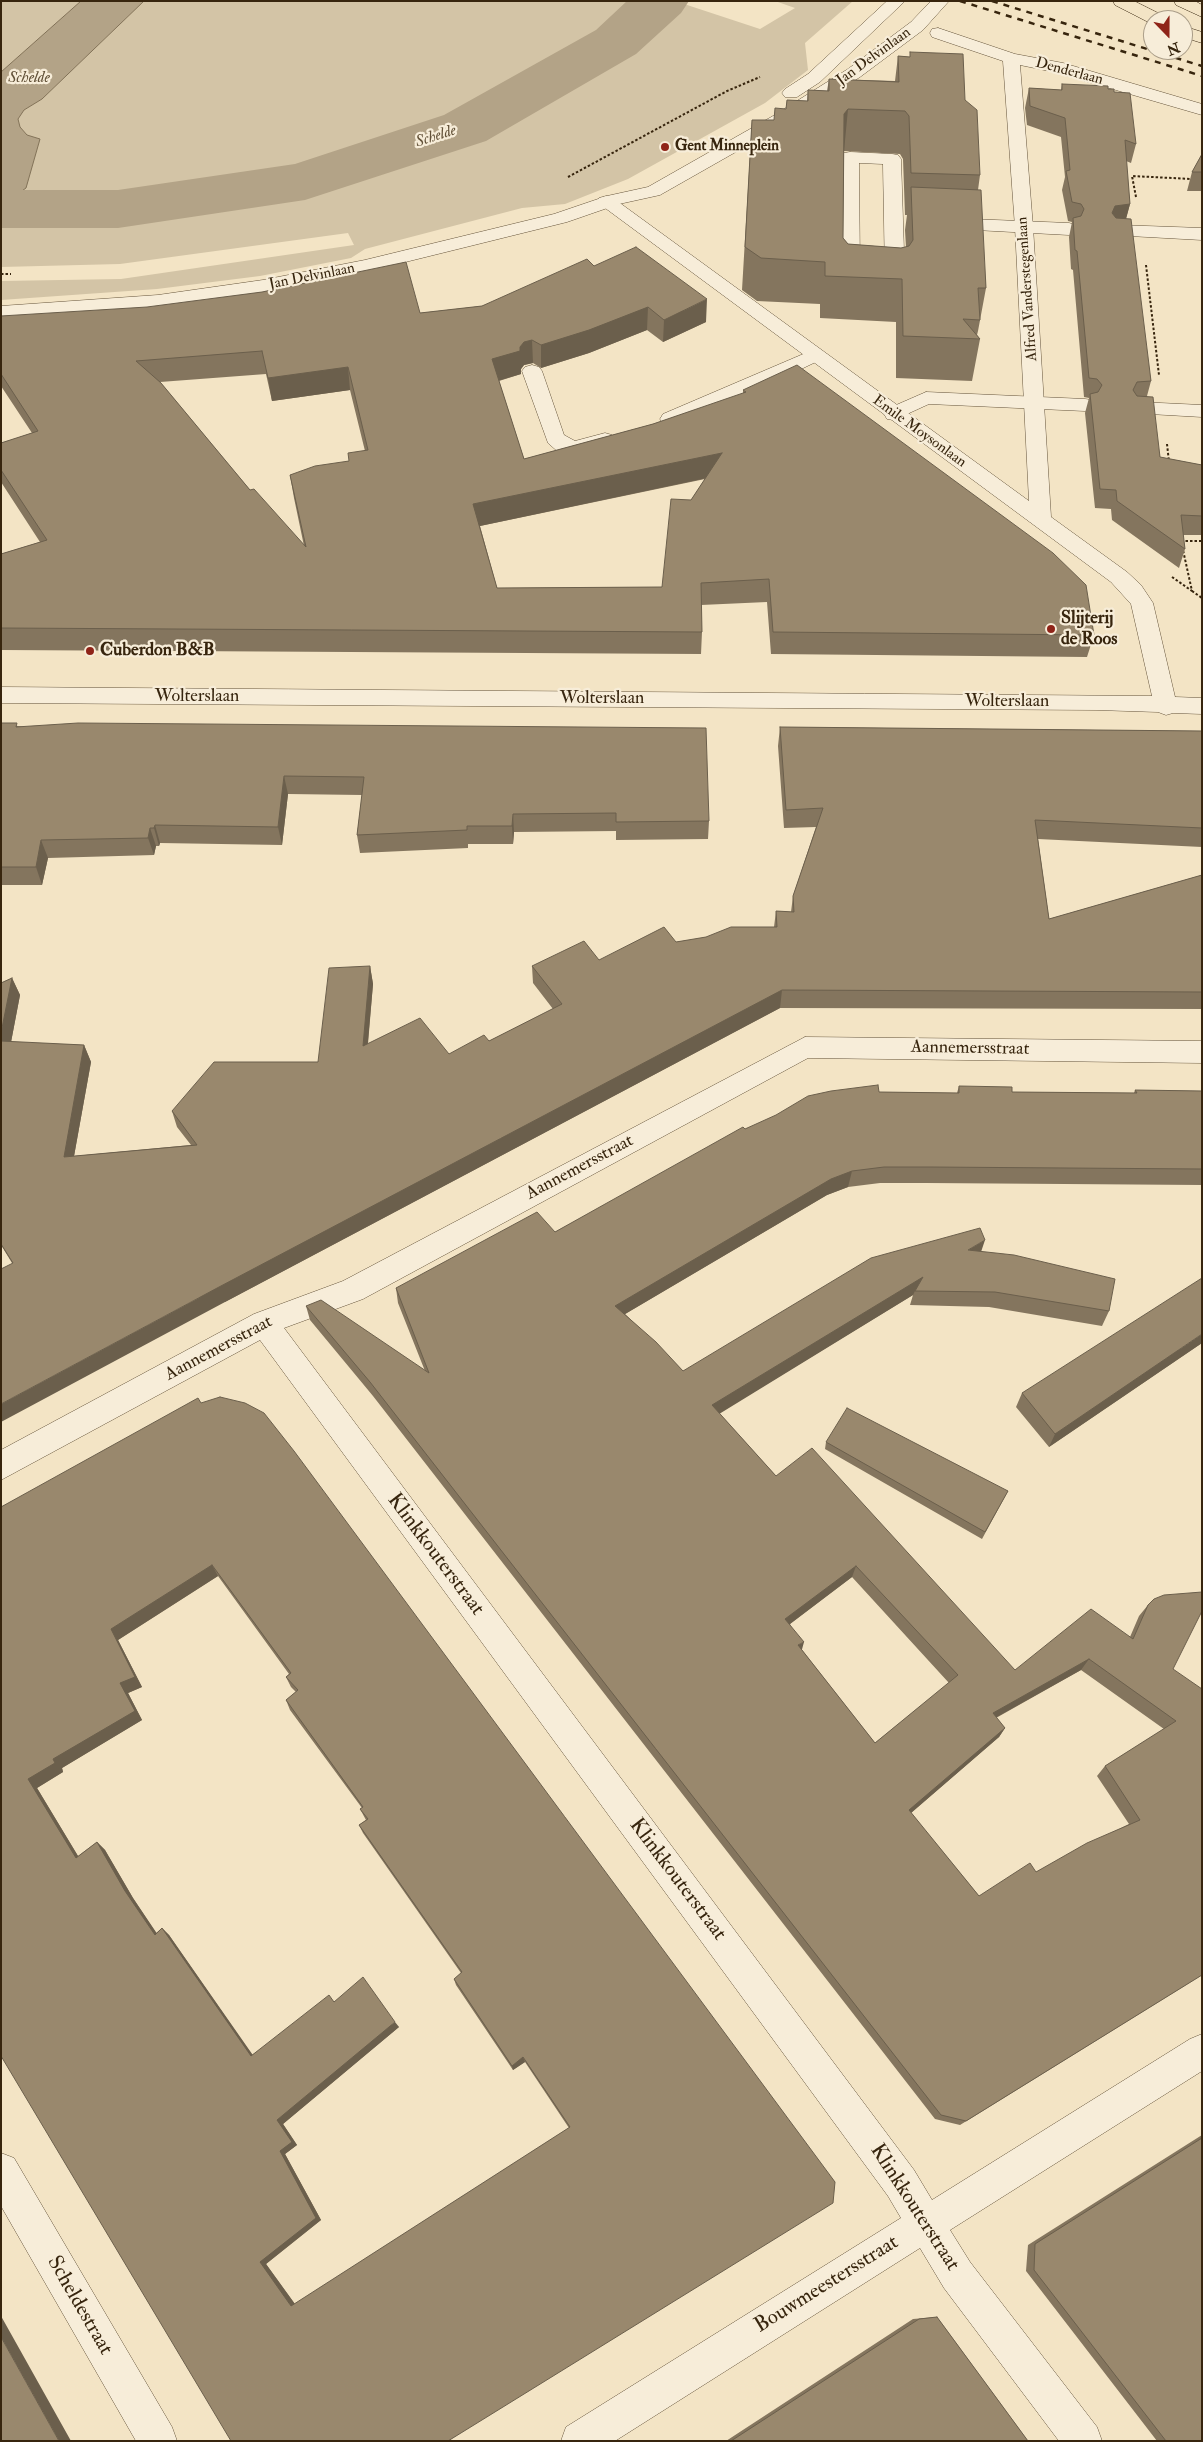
<!DOCTYPE html>
<style>
body{margin:0}
#map{position:relative;width:1203px;height:2442px;overflow:hidden;background:#f3e4c5;font-family:"IM FELL Double Pica",serif}
canvas{display:block}
.frame{position:absolute;inset:0;border:2px solid #37250e;pointer-events:none}
.north{position:absolute;left:1143px;top:10px;width:50px;height:50px;box-sizing:border-box;background:#f7edd9;border:1px solid #aa9d88;border-radius:50%;rotate:158deg;font-size:14px;font-weight:700;line-height:20px;text-align:center;color:#37250e}
.north::after{content:'';display:block;margin:auto;width:18px;height:22px;background:#8f2418;clip-path:polygon(50% 0,100% 100%,50% 72%,0 100%)}
</style>
<div id="map">
<canvas width="1203" height="2442"></canvas>
<div class="frame"></div>
<div class="north">N</div>
</div>
<script>
const c = document.querySelector('canvas').getContext('2d');
c.lineJoin = 'round';
function paint(path, color) { c.fillStyle = color; c.fill(path, 'evenodd'); }
const toPath = rows => new Path2D(rows.map(r => 'M' + r).join(''));
function strokePath(path, color, width, dash) { c.strokeStyle = color; c.lineWidth = width; c.lineCap = dash ? 'butt' : 'round'; c.setLineDash(dash || []); c.stroke(path); }
function label(font, color, halo, rows, align = 'center') {
  c.font = font + ' "IM FELL Double Pica",serif'; c.lineWidth = 4.5; c.setLineDash([]); c.textBaseline = 'middle'; c.strokeStyle = halo; c.fillStyle = color; for (const [text, x, y, turn = 0] of rows) {
    c.save(); c.translate(x, y); c.rotate((+turn || 0) * Math.PI / 180); c.textAlign = isNaN(turn) ? turn : align; if (halo) c.strokeText(text, 0, 0); c.fillText(text, 0, 0); c.restore();
  }
}
const green = toPath([
 [1,1,81,1,1,72],
 [144,1,675,1,760,29,795,8,775,1,853,1,805,43,808,70,765,103,628,179,565,204,522,208,365,249,351,258,260,276,157,289,1,300,1,281,121,279,354,245,348,233,120,264,1,267,1,206,26,187,40,139,27,135,20,127,18,119,24,110,42,99]
]);
const water = toPath([
 [81,1,144,1,42,99,24,110,18,119,20,127,27,135,40,139,26,188,1,206,1,72,81,1]
]);
const river = toPath([
 [627,1,689,1,681,13,636,54,486,141,305,200,118,228,1,228,1,190,118,190,295,164,444,115,596,30,627,1]
]);
const path = toPath([
 [568,177,727,91,760,77],
 [1136,197,1132,176,1192,179],
 [1146,265,1159,375],
 [1,274,11,274],
 [1167,444,1169,462],
 [1181,541,1202,541],
 [1172,577,1192,591,1183,550],
 [1192,591,1202,598]
]);
const service = toPath([
 [815,349,822,351,825,355,822,359,766,386,677,424,670,425,663,424,660,419,663,414,815,349],
 [532,365,539,367,542,371,564,435,575,441,605,433,612,435,615,440,612,445,575,455,556,450,548,443,522,371,525,367,532,365]
]);
const pedestrian = toPath([
 [850,152,892,154,898,155,901,159,905,283,902,287,895,289,850,287,843,285,840,281,841,157,844,153,850,152],
 [859,163,883,164,885,277,860,276,859,163],
 [945,218,1069,223,1076,225,1078,229,1076,233,1069,235,938,228,936,224,938,220,945,218],
 [1118,225,1202,228,1202,240,1111,235,1109,231,1111,227,1118,225],
 [926,392,1085,399,1092,400,1095,405,1092,410,1085,411,929,404,894,420,887,419,884,414,887,409,926,392],
 [1139,402,1202,405,1202,417,1132,413,1129,408,1132,403,1139,402]
]);
const minor = toPath([
 [938,28,1015,54,1063,63,1202,104,1202,115,1054,72,1020,65,1033,227,1051,517,1127,572,1141,585,1153,603,1175,697,1202,698,1202,714,1173,713,1166,715,1158,712,1097,710,1,703,1,687,1152,696,1131,604,1111,582,597,202,599,198,606,196,613,198,1029,501,1015,227,1003,61,932,37,930,33,932,29,938,28],
 [805,1037,1202,1041,1202,1063,808,1058,363,1299,284,1328,914,2170,932,2200,1190,2039,1202,2034,1202,2071,950,2230,970,2262,1097,2427,1102,2441,1059,2441,944,2288,920,2248,615,2441,561,2441,566,2427,901,2218,888,2196,260,1340,1,1480,1,1450,254,1314,343,1281,805,1037],
 [1,2153,14,2158,172,2427,177,2441,136,2441,1,2206,1,2153]
]);
const tertiary = toPath([
 [887,1,905,1,820,82,797,97,785,97,782,93,785,89,808,74,887,1],
 [931,1,949,1,923,30,860,77,785,124,660,195,619,204,567,222,365,272,263,292,158,307,1,318,1,306,158,295,263,280,365,260,554,214,607,196,648,187,773,116,848,69,911,22,931,1]
]);
const primary = toPath([
 [1113,1,1134,1,1164,16,1166,20,1153,20,1152,24,1115,5,1113,1],
 [1174,1,1195,1,1202,5,1202,17,1176,5,1174,1],
 [1183,26,1202,32,1202,43,1183,37,1183,26]
]);
const rail = toPath([
 [960,1,1202,76],
 [992,1,1202,66]
]);
const wall = toPath([
 [910,52,965,100,980,175,978,190,986,288,978,331,977,335,980,339,972,381,896,378,896,322,820,318,820,304,757,301,742,290,752,120,774,120,786,109,787,100,807,101,808,90,827,91,829,79,895,81,898,56,910,57],
 [844,151,900,154,903,159,905,215,907,215,905,230,906,247,901,248,848,244,843,238],
 [1062,84,1108,89,1114,92,1136,144,1131,163,1126,161,1130,204,1126,218,1151,381,1147,396,1160,457,1202,465,1202,535,1183,535,1185,549,1179,568,1112,520,1111,509,1095,508,1085,413,1089,398,1084,397,1073,270,1071,269,1069,237,1072,222,1068,221,1062,190,1065,177,1061,137,1027,125,1025,108,1029,88,1061,90],
 [1202,154,1202,191,1187,191,1192,172],
 [594,266,706,322,663,342,647,330,589,353,541,368,533,363,524,365,521,369,521,374,499,381,524,459,653,424,743,394,743,390,1094,635,1087,657,771,654,767,602,701,605,702,632,701,654,1,650,1,554,40,542,1,482,1,443,32,433,1,386,1,316,420,313,482,306],
 [266,374,272,401,350,390,365,451,349,461,290,475,294,498,304,546,250,490,160,382],
 [705,479,691,500,662,587,497,588,480,526],
 [1,723,18,726,709,821,708,839,616,840,616,831,514,832,513,844,468,844,468,848,360,853,357,835,362,795,288,794,282,845,160,843,159,846,156,846,154,855,48,858,42,885,1,885],
 [780,727,1202,731,1202,847,1038,839,1049,919,1202,875,1202,1009,780,1008,225,1302,12,1263,1,1245,1,983,12,978,20,995,11,1042,84,1045,91,1062,74,1156,191,1145,177,1127,172,1111,318,1062,370,966,373,984,368,1044,449,1054,489,1041,553,1009,533,983,532,966,599,960,676,942,774,927,776,911,791,912,793,896,816,827,784,828,778,746],
 [959,1086,1012,1092,1134,1093,1135,1090,1202,1091,1202,1185,927,1183,880,1183,848,1187,827,1195,625,1314,683,1371,981,1251,1109,1311,1102,1326,989,1307,910,1305,913,1295,719,1413,776,1476,1015,1670,1130,1637,1139,1616,1148,1605,1173,1669,1202,1975,960,2125,935,2119,373,1396,310,1320,306,1306,425,1371,398,1303,396,1288,555,1232,745,1129,879,1092,957,1093],
 [852,1577,949,1683,875,1743,802,1650,790,1624],
 [1081,1670,1164,1729,1105,1766,1097,1776,1129,1824,1036,1872,979,1896,911,1813,999,1737,1005,1728,996,1718],
 [1202,1343,1049,1447,1016,1407,1022,1393],
 [201,1403,835,2182,448,2441,1,2056,1,1507],
 [218,1576,289,1674,286,1677,291,1687,296,1692,286,1700,290,1710,362,1808,360,1809,366,1820,359,1825,363,1833,461,1973,454,1979,456,1985,513,2070,525,2062,569,2128,295,2304,266,2264,321,2220,285,2154,297,2145,283,2124,399,2027,334,2001,252,2055,169,1935,162,1928,156,1933,133,1898,105,1850,97,1842,78,1856,37,1788,63,1772,62,1768,142,1720,128,1693,142,1687,118,1640],
 [826,1442,1008,1491,982,1539,825,1449],
 [1202,2135,1202,2441,1157,2441,1026,2271,1028,2245],
 [937,2317,1028,2441,726,2441,913,2319]
]);
const shadedWall = toPath([
 [848,109,844,151,844,114],
 [1130,204,1125,223,1110,225,1112,213,1115,206],
 [707,299,706,322,663,342,664,320],
 [648,307,647,330,589,353,541,368,541,345],
 [532,340,533,363,524,365,521,369,521,374,494,382,492,359,520,347,524,342],
 [348,367,350,390,272,401,268,378],
 [722,453,721,475,475,527,473,504],
 [284,776,288,794,282,845,278,827],
 [513,814,514,832,513,844,512,826],
 [155,825,160,843,159,846,154,828],
 [150,828,156,846,154,855,148,838],
 [41,840,48,858,42,885,36,867],
 [370,966,373,984,366,1063,363,1046],
 [12,978,20,995,8,1058,1,1044,1,1033],
 [782,990,780,1008,225,1302,1,1422,1,1404,219,1287],
 [84,1045,91,1062,71,1173,64,1157],
 [852,1171,848,1187,827,1195,615,1320,615,1306,831,1179],
 [985,1240,980,1255,968,1250],
 [923,1277,915,1291,913,1295,711,1419,712,1405],
 [1202,1334,1202,1343,1049,1447,1055,1434],
 [212,1565,218,1576,118,1640,142,1687,128,1693,142,1720,62,1768,63,1772,37,1788,84,1866,76,1858,28,1779,53,1759,120,1683,111,1629],
 [856,1566,852,1577,782,1630,785,1619],
 [804,1642,801,1653,798,1645],
 [1089,1659,1081,1670,986,1723,993,1713],
 [1005,1728,999,1737,904,1819,909,1810],
 [97,1842,105,1850,133,1898,162,1941,155,1935,125,1891],
 [162,1928,169,1935,257,2061,251,2056],
 [395,2022,399,2027,283,2124,297,2145,285,2154,321,2220,266,2264,297,2307,291,2306,260,2262,280,2151,277,2120],
 [523,2057,525,2062,513,2070,512,2066],
 [1,2316,71,2441,59,2441,1,2337]
]);
const building = toPath([
 [910,52,963,54,965,100,977,110,980,175,911,173,909,116,905,111,848,109,844,114,843,238,848,244,901,248,909,246,913,240,911,187,981,190,986,288,978,288,980,320,963,319,980,339,903,336,902,279,825,276,825,262,761,258,745,247,752,120,774,120,775,108,786,109,787,100,808,101,808,90,829,91,829,79,899,82,898,56,910,57,910,52],
 [1062,84,1108,86,1108,89,1114,89,1114,92,1130,93,1136,144,1125,140,1130,204,1115,206,1112,213,1116,218,1131,219,1151,381,1137,382,1133,390,1137,396,1153,397,1160,457,1202,465,1202,516,1181,515,1185,549,1117,501,1116,490,1100,489,1090,394,1098,392,1102,385,1097,379,1089,378,1077,251,1075,250,1073,218,1081,216,1084,209,1081,204,1072,202,1066,171,1070,170,1065,118,1030,106,1029,88,1062,90,1062,84],
 [1202,154,1202,172,1192,172,1202,154],
 [636,247,707,299,664,320,648,307,589,330,541,345,532,340,524,342,520,347,520,351,492,359,524,459,653,424,746,392,743,390,797,365,1053,553,1086,585,1094,635,773,632,769,579,701,583,702,632,1,628,1,554,47,540,1,470,1,443,38,431,1,374,1,316,147,307,262,292,406,262,420,313,482,306,587,259,594,266,636,247],
 [262,351,268,378,348,367,368,450,348,453,349,461,315,466,290,475,306,547,254,489,250,490,161,383,136,361,262,351],
 [722,453,691,500,671,499,662,587,497,588,473,504,722,453],
 [1,723,17,723,16,727,78,723,706,728,709,821,616,822,616,813,513,814,512,826,467,826,467,830,357,835,364,777,284,776,278,827,155,825,154,828,150,828,148,838,41,840,36,867,1,867,1,723],
 [780,727,1202,731,1202,828,1035,820,1049,919,1202,875,1202,992,782,990,219,1287,1,1404,1,1269,13,1263,1,1244,1,1041,84,1045,64,1157,197,1145,172,1111,214,1062,318,1062,329,968,370,966,363,1046,420,1018,449,1054,484,1035,489,1041,562,1004,532,966,584,941,599,960,664,927,676,942,706,937,731,927,777,927,776,911,794,912,793,896,823,808,786,810,780,727],
 [12,978,1,1033,1,983,12,978],
 [878,1085,879,1092,959,1093,959,1086,1012,1087,1012,1092,1137,1093,1135,1090,1202,1091,1202,1169,931,1167,884,1167,852,1171,831,1179,615,1306,656,1342,683,1371,871,1258,980,1228,985,1240,968,1250,1014,1255,1115,1279,1109,1311,995,1292,915,1291,923,1277,712,1405,776,1476,812,1448,1015,1670,1091,1609,1133,1639,1148,1605,1154,1599,1164,1595,1202,1592,1202,1611,1173,1669,1202,1689,1202,1975,966,2121,941,2115,370,1382,306,1306,321,1300,429,1373,396,1288,537,1212,555,1232,743,1127,745,1129,776,1115,808,1096,831,1091,878,1085],
 [856,1566,958,1675,875,1743,798,1645,804,1642,785,1619,856,1566],
 [1089,1659,1176,1721,1105,1766,1140,1820,1087,1843,1036,1872,1030,1863,979,1896,909,1810,1005,1728,993,1713,1089,1659],
 [1202,1278,1202,1334,1055,1434,1022,1393,1202,1278],
 [220,1397,245,1403,264,1413,294,1451,835,2182,833,2203,448,2441,231,2441,1,2056,1,1507,198,1398,201,1403,220,1397],
 [212,1565,291,1673,286,1677,298,1690,286,1700,363,1807,360,1809,368,1819,359,1825,462,1972,454,1979,512,2066,523,2057,570,2127,291,2306,260,2262,316,2218,280,2151,292,2142,277,2120,395,2022,363,1977,334,2002,329,1995,251,2056,162,1928,155,1935,125,1891,97,1842,76,1858,28,1779,55,1763,53,1759,135,1711,120,1683,135,1677,111,1629,212,1565],
 [847,1408,1008,1491,985,1532,826,1442,847,1408],
 [1202,2138,1202,2441,1166,2441,1034,2270,1035,2244,1202,2138],
 [937,2317,1028,2441,731,2441,919,2319,937,2317],
 [1,2337,59,2441,1,2441,1,2337]
]);
const markers = [
 [665,147,5,"#8f2418"],
 [1051,629,5,"#8f2418"],
 [90,651,5,"#8f2418"]
];
const farStreetnames = [
 ["Jan Delvinlaan",874,57,-36],
 ["Denderlaan",1069,72,15],
 ["Jan Delvinlaan",312,277,-11],
 ["Alfred Vanderstegenlaan",1028,289,-94],
 ["Emile Moysonlaan",919,432,36]
];
const farPoinames = [
 ["Gent Minneplein",675,147]
];
const farWaternames = [
 ["Schelde",29,79],
 ["Schelde",436,137,-18]
];
const poiNames = [
 ["Slijterij",1061,619],
 ["de Roos",1061,640],
 ["Cuberdon B&B",100,651]
];
const streetNames = [
 ["Wolterslaan",197,697],
 ["Wolterslaan",602,699],
 ["Wolterslaan",1007,702],
 ["Aannemersstraat",970,1049,1],
 ["Aannemersstraat",580,1168,-28],
 ["Aannemersstraat",219,1349,-28]
];
const nearStreetnames = [
 ["Klinkkouterstraat",435,1555,53],
 ["Klinkkouterstraat",677,1880,53],
 ["Klinkkouterstraat",914,2208,57],
 ["Bouwmeestersstraat",827,2285,-32],
 ["Scheldestraat",79,2306,60]
];
paint(green, '#d3c4a6');
paint(water, '#b3a387');
strokePath(water, '#817157', 1);
paint(river, '#b3a387');
strokePath(service, '#66553c', 1);
strokePath(pedestrian, '#66553c', 1);
strokePath(minor, '#66553c', 1);
strokePath(tertiary, '#66553c', 1);
strokePath(primary, '#37250e', 1);
strokePath(path, '#37250e', 2, [2.5, 2]);
paint(service, '#f7edd9');
paint(pedestrian, '#f7edd9');
paint(minor, '#f7edd9');
paint(tertiary, '#f7edd9');
paint(primary, '#f3e4c5');
strokePath(rail, '#37250e', 2.5, [6, 6]);
paint(wall, '#84755e');
paint(shadedWall, '#6b5f4c');
paint(building, '#99886d');
strokePath(building, '#6b5f4c', 1);
for (const [x, y, r, color] of markers) { const dot = new Path2D(); dot.arc(x, y, r, 0, 2 * Math.PI); c.fillStyle = color; c.fill(dot); strokePath(dot, '#f7edd9', 2); }
label('15px', '#37250e', '#f7edd9', farStreetnames);
label('bold 15px', '#37250e', '#f7edd9', farPoinames, 'left');
label('italic 16px', '#625138', '#f7edd9', farWaternames);
label('bold 18px', '#37250e', '#f7edd9', poiNames, 'left');
label('18px', '#37250e', '#f7edd9', streetNames);
label('21px', '#37250e', '#f7edd9', nearStreetnames);
</script>
